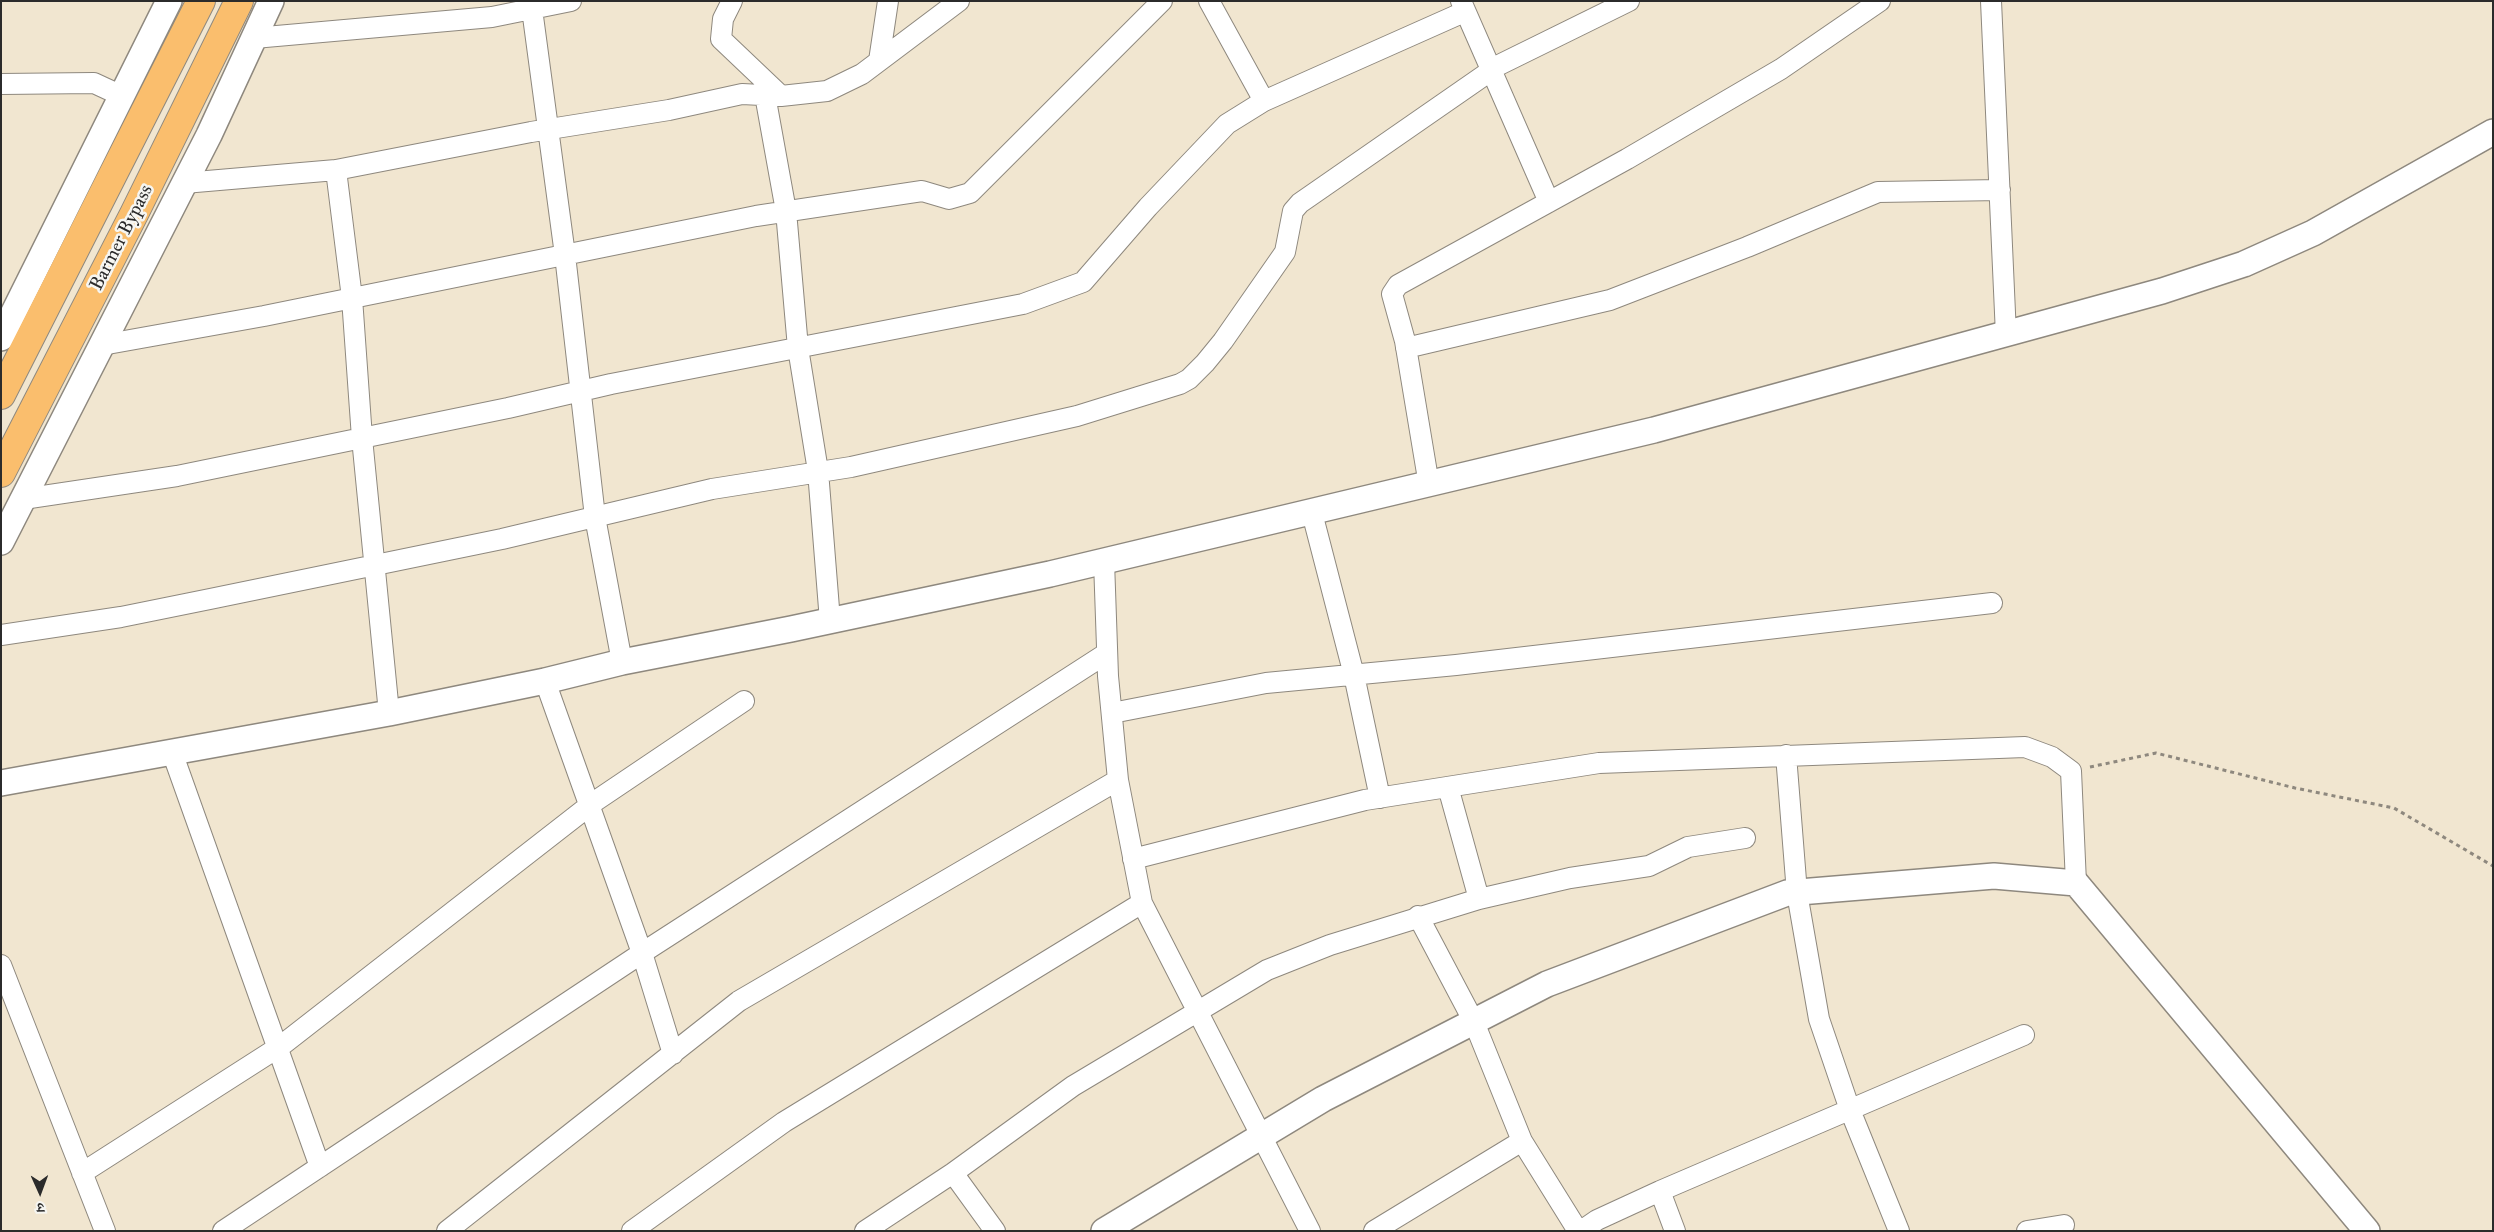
<!DOCTYPE html>
<meta charset="utf-8">
<style>
body{margin:0}
#map{position:relative;width:2494px;height:1232px;overflow:hidden;background:#f1e6d0;font-family:"IM FELL Great Primer","Noto Serif Devanagari",serif}
canvas{display:block}
.frame{position:absolute;inset:0;border:2px solid #2b2b2b;pointer-events:none}
.north{position:absolute;left:15px;top:1167px;width:50px;height:50px;-webkit-text-stroke:4px #f6f6f2;paint-order:stroke;rotate:178deg;font-size:14px;font-weight:700;line-height:20px;text-align:center;color:#2b2b2b}
.north::after{content:'';display:block;margin:auto;width:18px;height:22px;background:#2b2b2b;clip-path:polygon(50% 0,100% 100%,50% 72%,0 100%)}
</style>
<div id="map">
<canvas width="2494" height="1232"></canvas>
<div class="frame"></div>
<div class="north">उ</div>
</div>
<script>
const c = document.querySelector('canvas').getContext('2d');
c.lineJoin = 'round';
const toPath = rows => new Path2D(rows.map(r => 'M' + r).join(''));
function strokePath(path, color, width, dash) { c.strokeStyle = color; c.lineWidth = width; c.lineCap = dash ? 'butt' : 'round'; c.setLineDash(dash || []); c.stroke(path); }
function label(font, color, halo, rows, align = 'center') {
  c.font = font + ' "IM FELL Great Primer",serif'; c.lineWidth = 5; c.setLineDash([]); c.textBaseline = 'middle'; c.strokeStyle = halo; c.fillStyle = color; for (const [text, x, y, turn = 0] of rows) {
    c.save(); c.translate(x, y); c.rotate((+turn || 0) * Math.PI / 180); c.textAlign = isNaN(turn) ? turn : align; if (halo) c.strokeText(text, 0, 0); c.fillText(text, 0, 0); c.restore();
  }
}
const path = toPath([
 [2090,767,2156,753,2295,788,2394,808,2493,866]
]);
const minor = toPath([
 [732,1,723,19,721,39,781,96],
 [1209,1,1264,101],
 [1461,1,1549,202],
 [1991,1,2006,335],
 [532,9,565,255,595,517,622,662],
 [254,38,492,17,571,1],
 [879,61,888,1],
 [1,84,94,83,122,96],
 [765,95,786,211,798,348,818,471,830,621],
 [336,170,352,298,362,438,389,713],
 [184,183,336,170,531,132,669,110,742,94,781,96,827,91,862,74,959,1],
 [102,345,264,316,756,216,922,191,949,199,970,193,1162,1],
 [1406,348,1610,300,1747,247,1878,192,2000,190],
 [1429,485,1405,341,1392,294,1398,285,1627,159,1781,69,1880,1],
 [23,499,177,476,508,408,611,384,1023,304,1083,282,1148,207,1227,124,1264,101,1464,12],
 [1312,513,1354,675,1380,798],
 [1104,561,1108,676,1118,780,1142,903,1310,1231],
 [1,635,121,617,210,599,502,539,712,489,851,467,1077,416,1180,384,1189,379,1205,363,1223,341,1285,252,1293,211,1300,203,1499,65,1629,1],
 [545,681,642,953,673,1054],
 [1112,713,1266,683,1456,665,1992,603],
 [172,752,320,1167],
 [1786,755,1797,893,1819,1019,1850,1110,1899,1231],
 [1448,787,1479,899],
 [1133,859,1365,800,1599,763,2025,747,2052,757,2071,771,2076,883],
 [1418,916,1474,1022,1522,1141,1578,1231],
 [1,965,105,1231],
 [82,1173,282,1045,594,802,744,701],
 [953,1173,995,1231],
 [1660,1191,1675,1231],
 [223,1231,642,953,1107,653],
 [447,1231,739,1001,1118,780],
 [632,1231,784,1122,1142,903],
 [865,1231,953,1173,1073,1086,1267,970,1330,945,1479,899,1570,878,1649,866,1688,847,1745,838],
 [1374,1231,1522,1141],
 [1581,1231,1597,1220,1660,1191,2024,1035],
 [2027,1231,2064,1225]
]);
const tertiary = toPath([
 [1,338,169,1],
 [1,542,209,135,271,1],
 [1,783,389,713,545,681,622,662,791,629,1050,574,1654,430,2162,291,2244,264,2313,233,2493,132],
 [1104,1231,1323,1099,1547,984,1787,893,1994,876,2076,883,2367,1231]
]);
const trunk = toPath([
 [1,395,201,1],
 [1,473,134,214,239,1]
]);
const streetNames = [
 ["Barmer Bypass",122,238,-63]
];
strokePath(minor, '#8e887e', 22);
strokePath(tertiary, '#8e887e', 28);
strokePath(trunk, '#8e887e', 30);
strokePath(path, '#8e887e', 3, [4, 4]);
strokePath(minor, '#fff', 20);
strokePath(tertiary, '#fff', 25);
strokePath(trunk, '#fabe6d', 28);
label('19px', '#2b2b2b', '#f6f6f2', streetNames);
</script>
